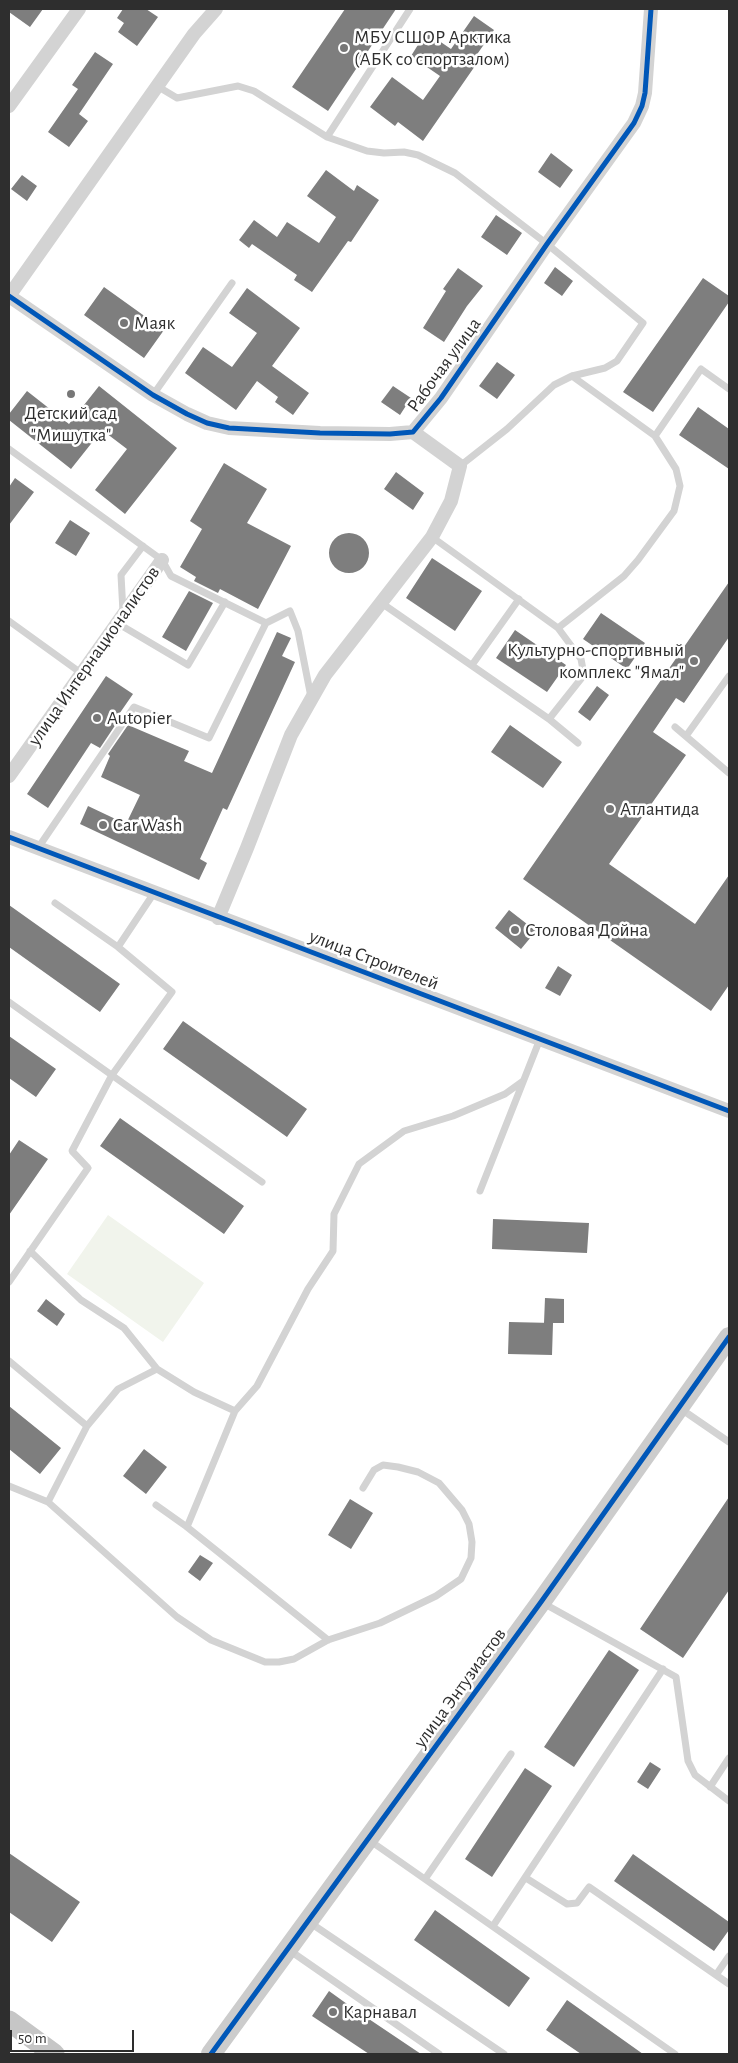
<!DOCTYPE html>
<meta charset="utf-8">
<style>
body{margin:0}
#map{position:relative;width:738px;height:2063px;overflow:hidden;background:#fff;font-family:"Alegreya Sans",sans-serif}
canvas{display:block}
.frame{position:absolute;inset:0;border:10px solid #2e2e2e;pointer-events:none}
.scale{position:absolute;left:10px;top:2030px;width:124px;height:22px;box-sizing:border-box;border:2px solid #2e2e2e;border-top:0;padding-left:6px;font-size:15px;line-height:18px;white-space:nowrap;color:#2e2e2e;-webkit-text-stroke:4px #fff;paint-order:stroke}
</style>
<div id="map">
<canvas width="738" height="2063"></canvas>
<div class="frame"></div>
<div class="scale">50 m</div>
</div>
<script>
const c = document.querySelector('canvas').getContext('2d');
c.lineJoin = 'round';
function paint(path, color) { c.fillStyle = color; c.fill(path, 'evenodd'); }
const toPath = rows => new Path2D(rows.map(r => 'M' + r).join(''));
function strokePath(path, color, width, dash) { c.strokeStyle = color; c.lineWidth = width; c.lineCap = dash ? 'butt' : 'round'; c.setLineDash(dash || []); c.stroke(path); }
function label(font, color, halo, rows, align = 'center') {
  c.font = font + ' "Alegreya Sans",sans-serif'; c.lineWidth = 5; c.setLineDash([]); c.textBaseline = 'middle'; c.strokeStyle = halo; c.fillStyle = color; for (const [text, x, y, turn = 0] of rows) {
    c.save(); c.translate(x, y); c.rotate((+turn || 0) * Math.PI / 180); c.textAlign = isNaN(turn) ? turn : align; if (halo) c.strokeText(text, 0, 0); c.fillText(text, 0, 0); c.restore();
  }
}
const green = toPath([
 [108,1215,204,1283,163,1342,67,1274]
]);
const building = toPath([
 [9,9,43,9,30,27,9,12],
 [123,9,146,9,158,17,137,46,118,32,124,23,117,18],
 [345,9,396,9,328,111,292,87],
 [474,16,494,30,471,63,475,66,423,141,398,122,395,126,370,107,392,77,423,100,440,76,411,56,426,32,451,49],
 [95,52,113,64,79,114,88,121,69,147,48,132,78,89,72,85],
 [551,153,573,170,560,188,538,172],
 [326,170,354,191,357,185,379,200,351,242,348,241,312,292,294,280,297,275,252,244,249,248,239,240,254,220,277,237,287,222,319,243,336,217,307,196],
 [22,175,37,186,27,201,11,189],
 [496,215,522,233,507,255,481,237],
 [555,267,573,281,562,296,544,283],
 [458,268,483,286,467,306,444,342,423,328,446,291,443,289],
 [703,278,729,296,729,302,653,412,623,392],
 [104,287,164,330,144,358,84,315],
 [247,288,300,328,272,366,309,393,293,415,275,402,278,397,257,381,236,410,185,373,203,347,232,367,257,333,229,313],
 [497,362,515,375,497,399,479,386],
 [99,386,177,448,125,514,95,490,127,449,102,430,71,469,9,420,9,414,27,391,69,424],
 [393,386,411,398,400,415,381,402],
 [698,407,729,429,729,469,679,435],
 [224,463,267,489,247,523,291,546,258,609,220,589,218,593,194,581,196,577,180,567,202,529,190,521],
 [396,472,424,493,413,510,384,489],
 [15,478,34,492,9,525,9,487],
 [70,520,90,533,76,556,55,543],
 '329 553a20 20 0 1 1 40 0a20 20 0 1 1-40 0Z',
 [432,558,482,591,455,631,406,598],
 [729,582,729,637,684,703,676,698,653,732,686,755,609,864,695,924,729,875,729,985,711,1011,523,879],
 [189,591,213,603,186,651,162,637],
 [601,613,645,643,627,669,583,639],
 [515,630,566,665,547,692,496,658],
 [277,632,291,638,282,656,295,662,227,810,223,808,200,859,207,863,199,880,80,824,88,806,126,824,140,795,101,777,110,756,108,754,128,725,189,751,184,761,212,773],
 [106,676,133,694,115,720,118,721,100,748,91,743,48,808,27,794],
 [597,686,609,695,590,721,578,712],
 [510,725,562,762,543,788,491,752],
 [9,905,120,984,100,1012,9,947],
 [509,910,536,931,521,949,495,928],
 [558,966,572,975,560,996,545,988],
 [183,1021,307,1109,287,1137,163,1049],
 [9,1036,56,1069,36,1097,9,1078],
 [120,1118,244,1206,224,1234,100,1146],
 [19,1140,48,1159,9,1215,9,1155],
 [493,1219,589,1223,587,1253,492,1249],
 [545,1298,564,1299,564,1323,544,1323],
 [46,1299,65,1314,57,1326,37,1311],
 [509,1322,553,1323,552,1355,508,1354],
 [9,1406,61,1448,40,1474,9,1449],
 [144,1449,167,1467,146,1494,123,1476],
 [729,1497,729,1590,683,1658,640,1629],
 [350,1499,373,1513,351,1549,328,1535],
 [200,1555,213,1563,200,1581,188,1572],
 [609,1650,639,1670,574,1767,544,1747],
 [650,1762,661,1769,648,1789,637,1782],
 [525,1768,552,1786,492,1877,465,1859],
 [9,1853,80,1902,52,1942,9,1912],
 [633,1854,729,1922,729,1930,714,1951,614,1881],
 [435,1910,530,1978,509,2007,414,1940],
 [329,1991,354,2009,421,2054,369,2054,312,2016],
 [567,2000,643,2054,581,2054,546,2030]
]);
const lane = toPath([
 [157,86,177,98,238,86,254,91,327,137,367,151,384,153,404,152,418,155,455,173,547,244,643,323,617,361,605,368,572,376,554,385,507,429,460,466],
 [327,137,410,9],
 [153,395,232,283],
 [655,436,701,369,729,389],
 [9,449,162,560,171,576,266,623,290,611,298,631,311,697],
 [380,602,549,719,584,675,581,659,558,628,432,537],
 [123,612,121,575,143,546],
 [9,621,81,673],
 [117,623,188,665,225,602],
 [558,628,624,576,638,560,674,511,680,486,676,469,655,436,572,376],
 [472,665,519,599],
 [549,719,578,743],
 [675,727,729,773],
 [686,736,729,676],
 [38,848,134,707,209,738,266,623],
 [118,947,154,893],
 [9,1002,262,1182],
 [480,1191,540,1039],
 [30,1251,81,1300,124,1328,157,1369,194,1392,235,1411],
 [9,1282,88,1168,72,1151,112,1075,172,992,118,947,55,903],
 [9,1361,87,1426],
 [681,1409,729,1442],
 [9,1486,48,1502,177,1617,211,1640,265,1662,279,1662,294,1659,328,1640,380,1623,436,1596,461,1579,471,1558,472,1542,469,1524,462,1510,439,1483,418,1472,398,1467,383,1465,374,1470,363,1488],
 [48,1502,87,1426,118,1389,157,1369],
 [156,1505,187,1527,328,1640],
 [187,1527,235,1411,257,1386,308,1289,333,1251,334,1214,359,1164,404,1131,453,1116,505,1094,523,1081],
 [543,1603,676,1677,688,1761,695,1775,729,1801],
 [710,1787,729,1758],
 [369,1840,675,2054],
 [526,1878,567,1904,577,1903,589,1887,716,1975,729,1956],
 [425,1879,511,1754],
 [309,1922,504,2054],
 [493,1926,663,1669],
 [289,1950,439,2054],
 [716,1975,729,1984]
]);
const street = toPath([
 [9,106,79,9],
 [9,296,153,395,187,414,207,423,229,428,320,433,390,434,413,432,441,398,547,244,634,123,642,106,645,93,651,9],
 [9,296,194,34,216,9],
 [9,776,162,560],
 [9,837,729,1111],
 [218,918,247,848,291,735,325,675,432,537,451,501,460,466,413,432]
]);
const secondary = toPath([
 [211,2054,541,1602,729,1337]
]);
const primary = toPath([
 [9,2021,54,2054]
]);
const cycleway = toPath([
 [9,296,153,395,187,414,207,423,229,428,320,433,390,434,413,432,441,398,547,244,634,123,642,106,645,93,651,9],
 [9,837,729,1111],
 [211,2054,541,1602,729,1337]
]);
const markers = [
 [344,48,5,"#777"],
 [124,323,5,"#777"],
 [71,394,5,"#777"],
 [694,661,5,"#777"],
 [97,718,5,"#777"],
 [610,809,5,"#777"],
 [103,825,5,"#777"],
 [515,930,5,"#777"],
 [333,2012,5,"#777"]
];
const poiNames = [
 ["МБУ СШОР Арктика",354,37],
 ["(АБК со спортзалом)",354,59],
 ["Маяк",134,323],
 ["Детский сад",71,413,"center"],
 ["\"Мишутка\"",71,435,"center"],
 ["Культурно-спортивный",684,650,"right"],
 ["комплекс \"Ямал\"",684,672,"right"],
 ["Autopier",107,718],
 ["Атлантида",620,809],
 ["Car Wash",113,825],
 ["Столовая Дойна",525,930],
 ["Карнавал",343,2012]
];
const streetNames = [
 ["Рабочая улица",444,365,-54],
 ["улица Интернационалистов",94,656,-55],
 ["улица Строителей",374,960,21],
 ["улица Энтузиастов",460,1688,-54]
];
paint(green, '#f1f4ec');
paint(building, '#7e7e7e');
strokePath(lane, '#d3d3d3', 7);
strokePath(street, '#d3d3d3', 14);
strokePath(secondary, '#ccc', 20);
strokePath(primary, '#c6c6c6', 21);
strokePath(cycleway, '#0057b8', 5);
for (const [x, y, r, color] of markers) { const dot = new Path2D(); dot.arc(x, y, r, 0, 2 * Math.PI); c.fillStyle = color; c.fill(dot); strokePath(dot, '#fff', 2); }
label('19px', '#2e2e2e', '#fff', poiNames, 'left');
label('19px', '#2e2e2e', '#fff', streetNames);
</script>
